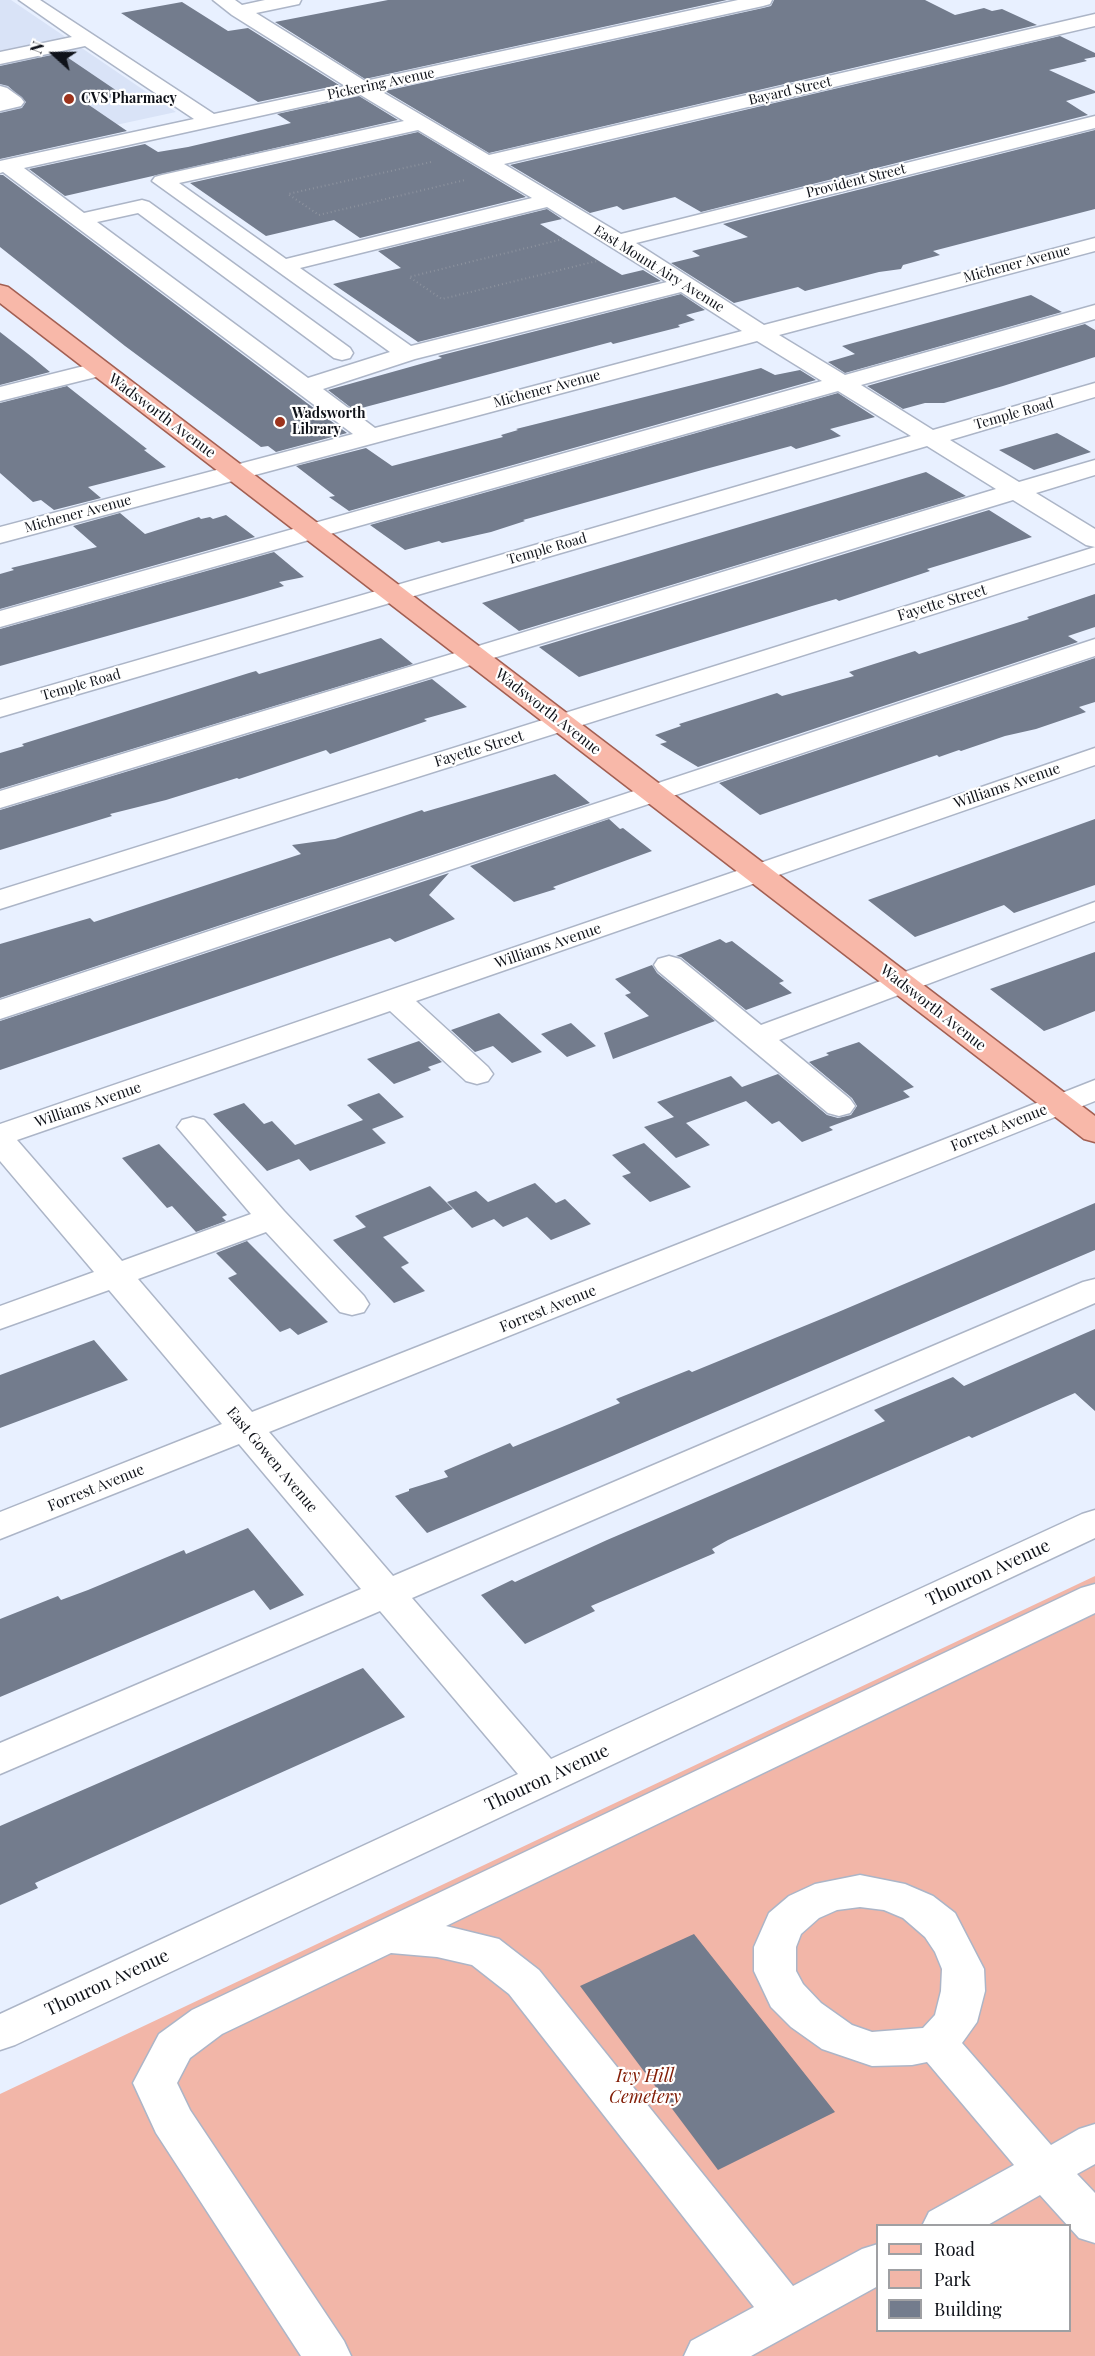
<!DOCTYPE html>
<style>
body{margin:0}
#map{position:relative;width:1095px;height:2356px;overflow:hidden;background:#e8f0ff;font-family:"Playfair Display",serif}
canvas{display:block}
.legend{position:absolute;left:876px;top:2224px;width:195px;height:108px;box-sizing:border-box;background:#fff;border:2px solid #9fa0a3;margin:0;padding:8px 10px;list-style:none;font-size:18px;color:#0f1219}
.legend li{display:flex;align-items:center;gap:12px;height:30px}
.legend b{width:30px;border:2px solid #9fa0a3}
.north{position:absolute;left:24px;top:24px;width:60px;height:60px;-webkit-text-stroke:4px #fff;paint-order:stroke;rotate:291deg;font-size:16px;font-weight:700;line-height:24px;text-align:center;color:#0f1219}
.north::after{content:'';display:block;margin:auto;width:21px;height:27px;background:#0f1219;clip-path:polygon(50% 0,100% 100%,50% 72%,0 100%)}
</style>
<div id="map">
<canvas width="1095" height="2356"></canvas>
<ul class="legend">
<li><b style="height:8px;background:#f8b8a9"></b>Road</li>
<li><b style="height:16px;background:#f2b6a8"></b>Park</li>
<li><b style="height:16px;background:#737c8d"></b>Building</li>
</ul>
<div class="north">N</div>
</div>
<script>
const c = document.querySelector('canvas').getContext('2d');
c.lineJoin = 'round';
function paint(path, color) { c.fillStyle = color; c.fill(path, 'evenodd'); }
const toPath = rows => new Path2D(rows.map(r => 'M' + r).join(''));
function strokePath(path, color, width, dash) { c.strokeStyle = color; c.lineWidth = width; c.lineCap = dash ? 'butt' : 'round'; c.setLineDash(dash || []); c.stroke(path); }
function label(font, color, halo, rows, align = 'center') {
  c.font = font + ' "Playfair Display",serif'; c.lineWidth = 4.5; c.setLineDash([]); c.textBaseline = 'middle'; c.strokeStyle = halo; c.fillStyle = color; for (const [text, x, y, turn = 0] of rows) {
    c.save(); c.translate(x, y); c.rotate((+turn || 0) * Math.PI / 180); c.textAlign = isNaN(turn) ? turn : align; if (halo) c.strokeText(text, 0, 0); c.fillText(text, 0, 0); c.restore();
  }
}
const built = toPath([
 [0,0,11,0,176,112,0,150]
]);
const green = toPath([
 [1095,1576,1095,2356,0,2356,0,2094],
 [878,2226,1070,2226,1070,2330,878,2330]
]);
const building = toPath([
 [388,0,727,0,365,79,275,22],
 [774,0,925,0,955,15,984,8,992,11,1002,9,1037,25,489,153,385,91,763,8,771,6],
 [182,2,228,31,248,28,339,85,258,102,121,13],
 [1060,36,1095,53,1095,57,1084,59,1087,61,1049,70,1095,91,1095,93,1066,101,1088,115,701,212,675,197,623,210,617,206,590,213,510,165],
 [61,53,123,95,86,103,127,131,0,159,0,113,22,108,26,102,8,86,0,84,0,66],
 [359,96,398,120,65,196,29,169,145,144,158,152,188,147,291,123,277,114],
 [1095,130,1095,209,933,251,940,255,903,265,901,269,879,272,805,291,798,287,734,303,671,263,700,256,692,251,748,237,723,224],
 [418,132,526,197,360,238,334,220,266,236,190,183],
 [0,175,3,175,347,433,276,452,268,446,261,447,125,346,0,247],
 [547,209,562,219,540,224,607,266,622,275,643,270,661,281,418,342,333,284,401,268,378,251],
 [681,294,705,310,686,315,695,320,678,325,680,327,613,344,611,342,354,410,328,390,442,358,438,356],
 [1031,295,1062,312,845,373,828,362,855,354,842,346],
 [1085,324,1095,330,1095,357,1003,386,944,403,925,403,903,409,867,386],
 [0,332,32,357,50,372,0,385],
 [761,368,775,375,800,370,816,380,349,511,329,497,335,496,296,466,366,448,392,466,503,437,501,435,518,430,516,429],
 [67,386,147,449,144,450,166,467,88,487,101,498,54,510,41,500,33,502,0,473,0,403],
 [838,393,875,417,830,429,841,436,796,449,791,446,702,470,523,520,525,521,491,532,442,543,439,541,405,550,370,525],
 [1057,433,1091,452,1034,470,999,450],
 [926,472,966,496,519,631,482,603],
 [989,510,1032,537,927,569,930,571,839,601,836,599,812,606,579,677,539,647],
 [120,513,145,534,199,517,201,519,210,517,213,519,226,515,255,537,0,609,0,574,14,570,11,568,97,547,73,526],
 [274,552,304,577,279,582,284,586,243,598,0,666,0,629],
 [1095,594,1095,627,1068,636,1078,642,698,767,660,744,667,742,655,735,681,726,679,724,777,693,782,696,854,676,849,672,915,651,919,654,1029,619,1027,617],
 [381,638,413,664,0,789,0,753,24,746,22,744,249,673,256,671,259,674],
 [1095,658,1095,702,1079,707,1086,712,1036,729,1005,736,961,751,959,750,939,757,937,755,760,815,719,783],
 [432,679,467,707,424,719,427,721,330,754,326,750,239,779,237,778,166,800,110,814,112,816,0,850,0,810],
 [555,774,590,803,0,998,0,944,90,918,94,922,301,854,292,845,335,839,422,810,424,812],
 [609,819,620,829,623,828,652,851,553,887,556,889,514,902,470,866],
 [1095,819,1095,885,1014,913,1004,905,915,937,868,900],
 [449,873,429,895,455,919,395,942,390,938,0,1070,0,1021],
 [720,939,726,943,732,941,784,981,779,983,792,993,746,1010,681,957,676,956],
 [1095,952,1095,1011,1055,1027,1044,1031,990,989],
 [652,965,657,973,715,1021,613,1059,604,1033,649,1016,625,995,631,993,615,979],
 [499,1013,542,1052,512,1063,493,1046,475,1052,451,1030],
 [571,1023,596,1046,567,1057,541,1034],
 [419,1041,442,1062,428,1067,431,1070,394,1084,367,1059],
 [859,1042,914,1087,903,1091,910,1097,829,1127,833,1130,802,1142,779,1121,772,1124,746,1101,686,1123,710,1145,676,1158,644,1127,674,1117,657,1102,731,1076,742,1087,778,1074,827,1115,838,1118,851,1115,857,1106,852,1098,809,1062,829,1055,826,1053],
 [379,1093,404,1117,372,1129,386,1143,310,1171,299,1159,267,1171,213,1114,244,1103,264,1124,272,1121,295,1145,363,1120,347,1105],
 [644,1143,691,1187,650,1202,622,1176,631,1173,612,1155],
 [159,1144,227,1215,222,1217,226,1221,196,1232,172,1206,167,1208,122,1158],
 [535,1183,556,1203,565,1199,591,1224,551,1240,527,1217,503,1227,494,1219,472,1228,447,1202,476,1191,488,1202],
 [430,1186,453,1209,383,1237,409,1263,401,1267,425,1291,394,1303,333,1240,366,1227,355,1216],
 [1095,1203,1095,1250,605,1459,427,1533,395,1496,409,1491,409,1489,448,1477,444,1471,510,1443,513,1447,562,1427,620,1403,616,1399,689,1370,692,1372,836,1313],
 [247,1241,328,1322,298,1335,290,1328,280,1332,228,1278,237,1274,216,1253],
 [1095,1329,1095,1411,1075,1393,972,1438,969,1436,728,1540,712,1549,715,1553,591,1606,595,1611,525,1644,481,1595,512,1580,515,1582,607,1540,885,1421,874,1410,953,1377,964,1386],
 [94,1340,128,1380,0,1428,0,1375],
 [248,1528,304,1595,270,1610,254,1590,0,1697,0,1619,58,1596,61,1600,88,1590,184,1550,186,1554],
 [363,1668,405,1717,35,1883,38,1888,0,1905,0,1826],
 [694,1934,835,2112,718,2170,580,1986]
]);
const path = toPath([
 [431,162,288,194,319,215,465,180],
 [563,239,409,277,442,299,597,261]
]);
const minor = toPath([
 [19,0,40,0,214,114,345,86,232,15,213,0,235,0,242,5,265,0,301,0,299,4,256,13,365,81,738,0,772,0,770,4,763,6,379,90,489,155,1095,14,1095,26,504,164,621,234,1095,116,1095,128,636,243,764,325,1095,238,1095,251,779,335,845,375,1095,305,1095,319,861,385,933,430,1095,383,1095,397,950,440,1019,482,1095,460,1095,475,1036,493,1095,529,1095,563,0,909,0,890,1095,547,1086,545,1013,500,0,808,0,791,996,489,927,446,0,717,0,700,911,436,838,391,0,627,0,611,822,381,757,341,0,543,0,527,353,434,3,172,0,173,0,161,194,119,85,46,0,64,0,52,72,37,19,0],
 [359,94,404,121,162,175,155,177,152,181,390,352,308,378,97,222,138,213,334,358,342,360,350,358,353,353,350,348,149,202,142,200,84,213,24,168,359,94],
 [418,130,532,198,286,259,179,183,418,130],
 [547,207,667,282,411,346,300,268,547,207],
 [681,292,742,331,375,428,323,389,415,359,681,292],
 [0,86,7,88,21,98,24,102,21,106,0,111,0,86],
 [100,362,108,364,111,369,108,374,0,401,0,387,100,362],
 [1095,639,1095,656,0,1019,0,1000,1095,639],
 [1095,748,1095,765,416,1001,488,1067,493,1074,488,1081,477,1084,466,1081,390,1011,17,1140,122,1261,251,1214,177,1127,182,1120,193,1117,204,1120,284,1211,364,1296,369,1304,364,1312,352,1315,340,1312,266,1232,138,1279,252,1412,1095,1080,1095,1101,269,1432,393,1576,1083,1282,1095,1279,1095,1303,412,1598,551,1759,1082,1514,1095,1510,1095,1538,15,2045,0,2050,0,2014,518,1774,380,1611,0,1774,0,1743,361,1589,239,1444,0,1539,0,1512,222,1424,109,1290,0,1329,0,1306,94,1272,0,1161,0,1124,1095,748],
 [1095,902,1095,921,779,1040,850,1099,855,1106,850,1113,839,1116,828,1113,658,971,654,965,658,959,669,956,680,959,761,1025,1095,902],
 [1095,1584,1095,1613,446,1926,499,1939,539,1970,793,2286,862,2249,878,2244,878,2286,751,2356,684,2356,691,2341,754,2307,509,1994,472,1965,437,1957,391,1953,222,2034,190,2058,177,2083,190,2110,344,2341,351,2356,301,2356,156,2133,133,2083,159,2034,192,2010,1081,1588,1095,1584],
 [860,1875,905,1884,933,1896,955,1913,984,1969,985,1991,977,2022,962,2043,1051,2145,1079,2129,1095,2124,1095,2164,1077,2174,1095,2193,1095,2243,1079,2238,1040,2195,986,2226,922,2226,929,2212,1014,2165,927,2062,912,2065,872,2066,822,2049,791,2027,771,2007,754,1971,754,1947,769,1913,789,1896,815,1884,860,1875],
 [860,1907,884,1910,903,1918,925,1937,935,1952,942,1969,941,1991,935,2015,923,2028,872,2032,852,2025,821,2003,803,1984,796,1971,796,1947,801,1934,819,1918,837,1910,860,1907]
]);
const major = toPath([
 [0,285,8,287,1095,1116,1095,1142,1084,1139,0,303,0,285]
]);
const markers = [
 [69,99,6,"#9c331c"],
 [280,422,6,"#9c331c"]
];
const farStreetnames = [
 ["Pickering Avenue",381,84,-12],
 ["Bayard Street",790,91,-13],
 ["Provident Street",856,181,-14],
 ["Michener Avenue",1017,264,-15],
 ["East Mount Airy Avenue",659,269,32],
 ["Michener Avenue",547,389,-15],
 ["Temple Road",1014,414,-16],
 ["Michener Avenue",78,514,-15],
 ["Temple Road",547,549,-16],
 ["Temple Road",81,685,-16]
];
const farPoinames = [
 ["CVS Pharmacy",81,99],
 ["Wadsworth",292,414],
 ["Library",292,430]
];
const streetNames = [
 ["Wadsworth Avenue",162,416,37],
 ["Fayette Street",942,603,-17],
 ["Wadsworth Avenue",548,712,38],
 ["Fayette Street",479,749,-17],
 ["Williams Avenue",1007,786,-19],
 ["Williams Avenue",548,946,-19],
 ["Wadsworth Avenue",933,1008,38],
 ["Williams Avenue",88,1105,-19],
 ["Forrest Avenue",999,1128,-22],
 ["Forrest Avenue",548,1309,-22],
 ["East Gowen Avenue",272,1460,50],
 ["Forrest Avenue",96,1488,-22]
];
const nearStreetnames = [
 ["Thouron Avenue",988,1573,-25],
 ["Thouron Avenue",547,1778,-25],
 ["Thouron Avenue",107,1983,-25]
];
const nearParknames = [
 ["Ivy Hill",645,2076],
 ["Cemetery",645,2097]
];
paint(built, '#d9e3f7');
paint(green, '#f2b6a8');
paint(building, '#737c8d');
strokePath(minor, '#acb5c7', 3);
strokePath(major, '#a35f52', 3);
strokePath(path, '#8c929e', 2, [1, 3]);
paint(minor, '#fff');
paint(major, '#f8b8a9');
for (const [x, y, r, color] of markers) { const dot = new Path2D(); dot.arc(x, y, r, 0, 2 * Math.PI); c.fillStyle = color; c.fill(dot); strokePath(dot, '#fff', 2); }
label('14px', '#0f1219', '#fff', farStreetnames);
label('bold 14px', '#0f1219', '#fff', farPoinames, 'left');
label('15px', '#0f1219', '#fff', streetNames);
label('18px', '#0f1219', '#fff', nearStreetnames);
label('italic 18px', '#842009', '#fff', nearParknames);
</script>
